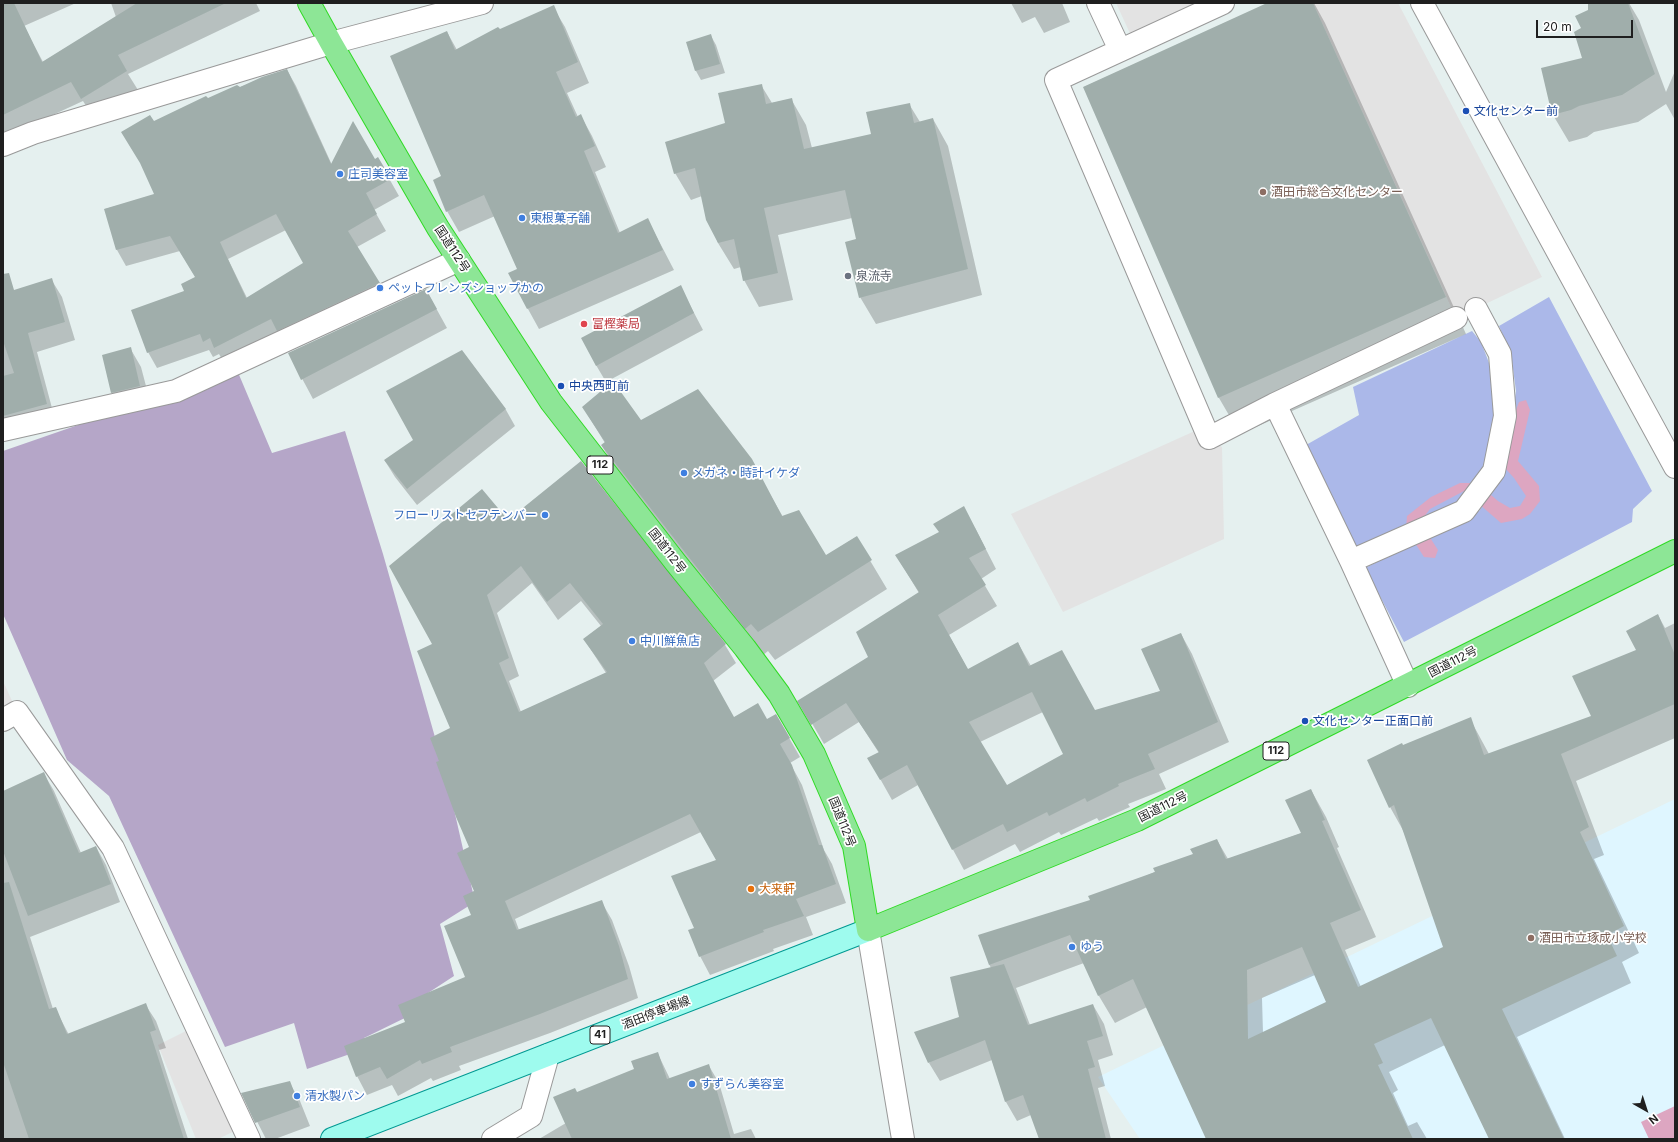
<!DOCTYPE html>
<meta charset="utf-8">
<style>
body{margin:0}
#map{position:relative;width:1678px;height:1142px;overflow:hidden;background:#e5f0ef;font-family:Inter,sans-serif}
canvas{display:block}
.frame{position:absolute;inset:0;border:4px solid #1f1f1f;pointer-events:none}
.north{position:absolute;left:1626px;top:1090px;width:40px;height:40px;-webkit-text-stroke:3px #fff;paint-order:stroke;rotate:141deg;font-size:11px;font-weight:700;line-height:16px;text-align:center;color:#1f1f1f}
.north::after{content:'';display:block;margin:auto;width:14px;height:18px;background:#1f1f1f;clip-path:polygon(50% 0,100% 100%,50% 72%,0 100%)}
.scale{position:absolute;left:1536px;top:20px;width:97px;height:18px;box-sizing:border-box;border:2px solid #1f1f1f;border-top:0;padding-left:5px;font-size:12px;line-height:14px;white-space:nowrap;color:#1f1f1f;-webkit-text-stroke:3px #fff;paint-order:stroke}
</style>
<div id="map">
<canvas width="1678" height="1142"></canvas>
<div class="frame"></div>
<div class="north">N</div>
<div class="scale">20 m</div>
</div>
<script>
const c = document.querySelector('canvas').getContext('2d');
c.lineJoin = 'round';
function paint(path, color) { c.fillStyle = color; c.fill(path, 'evenodd'); }
const toPath = rows => new Path2D(rows.map(r => 'M' + r).join(''));
function strokePath(path, color, width, dash) { c.strokeStyle = color; c.lineWidth = width; c.lineCap = dash ? 'butt' : 'round'; c.setLineDash(dash || []); c.stroke(path); }
function label(font, color, halo, rows, align = 'center') {
  c.font = font + ' Inter,"Noto Sans JP",sans-serif'; c.lineWidth = 3.5; c.setLineDash([]); c.textBaseline = 'middle'; c.strokeStyle = halo; c.fillStyle = color; for (const [text, x, y, turn = 0] of rows) {
    c.save(); c.translate(x, y); c.rotate((+turn || 0) * Math.PI / 180); c.textAlign = isNaN(turn) ? turn : align; if (halo) c.strokeText(text, 0, 0); c.fillText(text, 0, 0); c.restore();
  }
}
const education = toPath([
 [1675,799,1675,1139,1140,1139,1098,1077]
]);
const grass = toPath([
 [1549,297,1652,491,1633,509,1632,522,1404,642,1365,568,1479,511,1502,479,1516,391,1511,354,1499,326],
 [1472,331,1481,342,1494,376,1495,426,1484,469,1458,503,1357,549,1306,445,1359,415,1353,387]
]);
const cemetery = toPath([
 [237,370,272,453,345,431,383,554,448,783,475,902,440,924,454,976,428,993,413,1014,364,1038,370,1047,307,1069,294,1023,225,1047,109,796,67,760,3,614,3,451]
]);
const parking = toPath([
 [1116,3,1216,3,1134,42],
 [1313,3,1398,3,1542,277,1456,318],
 [1197,430,1222,447,1224,539,1063,612,1011,514],
 [3,681,17,712,3,722],
 [196,1026,243,1127,218,1139,196,1139,158,1045]
]);
const water = toPath([
 [1526,400,1530,410,1518,461,1539,486,1540,501,1530,514,1522,519,1501,523,1464,491,1430,509,1420,522,1438,550,1435,558,1424,557,1406,529,1407,516,1431,497,1460,483,1477,483,1498,501,1510,508,1520,506,1526,496,1514,478,1505,468,1516,410,1519,402],
 [1675,1106,1675,1139,1649,1139,1641,1122]
]);
const shadow = toPath([
 [3,3,76,3,24,26,43,62,116,17,111,3,256,3,260,11,128,74,138,90,93,117,83,101,3,138],
 [1011,3,1062,3,1070,22,1044,33,1035,17,1022,23],
 [1270,3,1314,3,1325,23,1466,334,1240,434,1219,398,1084,87],
 [1589,3,1629,3,1639,20,1666,92,1675,71,1675,120,1666,104,1638,122,1594,132,1587,137,1569,142,1553,115,1583,59,1582,28,1589,11],
 [553,7,565,27,589,83,567,93,578,117,581,116,592,136,606,167,595,172,620,233,648,220,674,270,539,329,528,309,518,270,495,216,459,232,447,211,443,177,447,32,457,50],
 [711,36,716,45,725,73,701,80,696,71,688,43],
 [287,70,296,86,332,165,374,161,378,159,399,196,374,210,386,231,357,247,388,299,224,363,219,354,213,357,209,350,157,368,148,352,196,278,180,251,126,266,117,250,105,209,156,195,153,123,207,99],
 [286,230,305,264,247,298,228,259],
 [761,85,772,103,791,99,806,125,812,148,872,135,909,104,920,122,933,119,948,146,982,295,876,324,860,297,857,239,852,218,778,235,793,300,759,307,744,280,741,267,734,269,718,243,702,196,691,200,675,173,727,124],
 [51,279,62,297,75,340,37,352,56,423,3,437,3,295],
 [680,286,703,330,606,382,596,365],
 [426,290,447,328,313,399,289,354],
 [130,348,141,367,151,405,123,411,112,392],
 [462,351,506,410,515,426,417,505,395,477,385,461,414,441],
 [583,407,641,421,767,489,783,517,826,556,856,537,887,589,775,660,768,651,762,656,618,474,602,446,605,443],
 [581,463,725,645,736,663,713,681,734,718,767,720,776,715,800,757,790,763,802,785,824,850,832,864,846,903,806,917,813,935,773,949,774,951,710,975,700,956,695,928,717,861,701,832,515,919,519,930,601,901,612,920,629,966,638,998,550,1033,459,1066,461,1070,433,1081,431,1078,398,1096,392,1085,367,1095,357,1076,406,1022,467,978,476,891,471,847,440,761,452,728,433,644,508,522],
 [532,583,558,620,581,601,601,626,584,639,606,673,521,712,509,681,519,676,497,613],
 [975,528,996,569,981,579,997,606,949,635,968,670,1018,643,1031,666,1095,711,1161,691,1181,634,1192,654,1229,742,1159,774,1166,789,1128,804,1130,807,1099,821,1097,818,1061,835,1059,832,1020,852,1015,844,964,870,918,785,892,800,869,759,879,753,859,722,824,744,799,701,870,658,919,593,896,555],
 [1043,712,1064,755,1006,787,980,742],
 [1658,615,1665,628,1675,623,1675,738,1576,781,1604,855,1594,859,1639,953,1622,962,1631,983,1517,1037,1565,1139,1490,1139,1445,1045,1389,1072,1398,1090,1393,1093,1408,1126,1417,1122,1427,1139,1207,1139,1147,1007,1115,1023,1099,996,1084,963,1016,988,1030,1025,1093,1005,1104,1024,1113,1055,1098,1060,1105,1086,1098,1088,1111,1139,1040,1139,1031,1115,1017,1121,1006,1102,992,1060,940,1081,929,1063,960,1018,991,968,989,964,1091,901,1194,854,1217,840,1228,859,1302,833,1311,790,1326,817,1339,847,1337,848,1376,937,1345,950,1361,987,1445,947,1404,832,1390,807,1369,761,1470,719,1489,754,1592,717,1637,650],
 [1315,975,1327,1003,1263,1033,1262,998],
 [44,774,54,791,81,853,96,847,106,865,120,902,30,937,53,1009,55,1008,69,1035,145,1004,156,1021,166,1048,159,1050,188,1139,3,1139,3,792],
 [658,1054,670,1079,709,1066,719,1083,734,1134,751,1129,756,1139,539,1139,566,1123,577,1093,635,1070],
 [289,1082,300,1101,310,1126,275,1139,266,1139,243,1094]
]);
const building = toPath([
 [3,3,14,3,42,62,137,3,226,3,118,55,127,71,81,99,71,82,3,115],
 [1267,3,1313,3,1446,297,1218,398,1083,87],
 [1588,3,1628,3,1655,74,1622,95,1579,106,1571,110,1552,115,1541,68,1582,58,1574,32,1581,28,1575,16,1588,10],
 [554,5,578,62,556,72,576,117,581,114,595,146,584,151,618,233,648,218,663,250,527,309,508,273,517,269,484,195,446,212,433,180,441,176,390,56,447,31,455,50,498,27,500,29],
 [711,34,720,64,695,71,686,42],
 [287,69,331,164,353,121,375,159,378,157,391,179,366,193,377,214,348,231,380,283,277,331,271,319,214,348,210,338,203,342,200,334,147,353,131,310,184,291,181,284,195,277,170,236,116,250,104,209,154,194,140,163,121,132,150,115,154,121,206,96,208,98,237,85,240,87,262,77],
 [276,214,303,263,246,298,220,242],
 [762,84,766,104,792,98,804,149,871,134,866,112,910,103,914,123,933,118,968,269,859,298,845,242,856,239,845,190,764,208,778,273,743,281,734,239,718,243,706,220,695,168,674,174,665,142,725,123,718,93],
 [9,273,14,290,52,278,65,322,28,333,47,404,3,416,3,376,14,373,3,341,3,274],
 [681,285,694,313,596,366,581,338],
 [426,289,437,309,301,380,288,353],
 [131,347,140,386,111,393,102,355],
 [462,350,506,409,407,489,384,460,413,440,386,391],
 [613,381,641,420,698,389,752,459,782,516,799,510,826,555,857,536,872,560,758,632,751,624,745,629,601,445,605,442,582,407],
 [581,461,726,644,704,663,734,717,758,703,767,719,776,714,790,738,780,744,792,765,819,845,822,845,836,884,796,899,804,916,763,930,764,932,699,957,688,930,694,928,671,876,716,860,690,814,505,901,517,930,602,900,619,946,628,979,540,1014,450,1047,452,1052,422,1064,420,1060,387,1079,380,1067,356,1077,344,1046,405,1022,398,1005,465,977,444,926,471,915,463,896,474,891,457,853,469,847,456,817,436,762,439,761,430,738,450,728,417,651,432,644,389,566,482,489,508,520],
 [521,566,547,602,570,583,603,624,583,639,607,672,519,712,499,663,509,658,487,595],
 [964,506,986,549,969,558,986,585,938,615,968,669,1018,642,1029,666,1062,650,1095,710,1160,691,1141,649,1181,633,1218,722,1148,754,1155,769,1118,784,1119,786,1087,802,1085,798,1049,816,1047,812,1007,832,1003,824,952,850,907,765,880,780,867,758,879,752,846,703,811,725,797,701,868,657,856,632,919,592,895,555,939,532,933,524],
 [1032,692,1063,754,1007,785,969,722],
 [1658,614,1675,655,1675,704,1561,754,1589,827,1580,832,1624,926,1607,935,1617,956,1502,1009,1564,1139,1489,1139,1431,1018,1374,1044,1383,1063,1378,1065,1413,1139,1206,1139,1133,979,1098,996,1070,935,989,965,978,935,1090,900,1088,896,1155,872,1153,868,1193,854,1190,849,1217,839,1226,859,1301,833,1285,800,1311,789,1325,820,1322,821,1361,910,1330,923,1358,987,1443,947,1394,805,1389,808,1367,760,1402,743,1403,745,1471,717,1484,755,1591,716,1572,676,1636,650,1626,631],
 [1302,947,1326,1002,1248,1039,1247,970],
 [44,772,79,853,96,846,111,884,28,916,3,851,3,791],
 [9,882,49,1009,56,1007,67,1034,146,1003,156,1030,150,1032,184,1139,29,1139,3,1062,3,883],
 [1004,964,1028,1025,1093,1004,1103,1036,1087,1041,1095,1067,1088,1069,1106,1139,1039,1139,1023,1095,1005,1102,985,1040,928,1063,914,1032,959,1017,950,977],
 [658,1052,667,1079,709,1064,731,1139,572,1139,553,1097,575,1088,577,1092,634,1069,631,1061],
 [290,1081,300,1107,255,1123,241,1093]
]);
const minor = toPath([
 [1098,3,1120,50],
 [1223,3,1056,80,1209,438,1275,404,1351,561,1408,686],
 [1422,3,1675,467],
 [3,145,33,133,331,43,482,3],
 [1275,404,1456,318],
 [3,430,176,391,459,260],
 [1351,561,1464,511,1494,471,1505,416,1500,354,1476,309],
 [3,720,17,712,113,848,249,1139],
 [868,930,903,1139],
 [493,1139,531,1116,548,1055]
]);
const major = toPath([
 [332,1139,868,930]
]);
const highway = toPath([
 [309,3,331,43,438,228,551,402,676,563,745,648,779,694,814,754,854,846,868,930,1137,820,1675,551]
]);
const markers = [
 [1466,111,4,"#1a4fb4"],
 [340,174,4,"#3f7fe0"],
 [1263,192,4,"#8d6e63"],
 [522,218,4,"#3f7fe0"],
 [848,276,4,"#6b7280"],
 [380,288,4,"#3f7fe0"],
 [584,324,4,"#e0444e"],
 [561,386,4,"#1a4fb4"],
 [684,473,4,"#3f7fe0"],
 [545,515,4,"#3f7fe0"],
 [632,641,4,"#3f7fe0"],
 [1305,721,4,"#1a4fb4"],
 [751,889,4,"#e8710a"],
 [1531,938,4,"#8d6e63"],
 [1072,947,4,"#3f7fe0"],
 [692,1084,4,"#3f7fe0"],
 [297,1096,4,"#3f7fe0"]
];
const shields = [
 [600,465,26],
 [1276,751,26],
 [600,1035,20]
];
const shieldNames = [
 ["112",600,465],
 ["112",1276,751],
 ["41",600,1035]
];
const transitNames = [
 ["文化センター前",1474,111],
 ["中央西町前",569,386],
 ["文化センター正面口前",1313,721]
];
const shopNames = [
 ["庄司美容室",348,174],
 ["東根菓子舗",530,218],
 ["ペットフレンズショップかの",388,288],
 ["メガネ・時計イケダ",692,473],
 ["フローリストセフテンバー",537,515,"right"],
 ["中川鮮魚店",640,641],
 ["ゆう",1080,947],
 ["すずらん美容室",700,1084],
 ["清水製パン",305,1096]
];
const educationNames = [
 ["酒田市総合文化センター",1271,192],
 ["酒田市立琢成小学校",1539,938]
];
const streetNames = [
 ["国道112号",452,249,57],
 ["国道112号",667,551,52],
 ["国道112号",1453,662,-27],
 ["国道112号",1163,807,-26],
 ["国道112号",842,822,68],
 ["酒田停車場線",656,1013,-21]
];
const worshipNames = [
 ["泉流寺",856,276]
];
const healthNames = [
 ["富樫薬局",592,324]
];
const foodNames = [
 ["大来軒",759,889]
];
paint(education, '#dff6ff');
paint(grass, '#abb8e9');
paint(cemetery, '#b5a6c8');
paint(parking, '#e3e3e3');
paint(water, '#dda6c1');
paint(shadow, '#0003');
paint(building, '#a0aeab');
strokePath(minor, '#999', 24);
strokePath(major, '#019992', 24);
strokePath(highway, '#30da25', 24);
strokePath(minor, '#fff', 22);
strokePath(major, '#9efbee', 22);
strokePath(highway, '#8de696', 22);
for (const [x, y, r, color] of markers) { const dot = new Path2D(); dot.arc(x, y, r, 0, 2 * Math.PI); c.fillStyle = color; c.fill(dot); strokePath(dot, '#fff', 1.5); }
for (const [x, y, w] of shields) { const box = new Path2D(); box.roundRect(x - w / 2, y - 9, w, 18, 3); c.fillStyle = '#fff'; c.fill(box); strokePath(box, '#1f1f1f', 1); }
label('bold 11px', '#1f1f1f', null, shieldNames);
label('12px', '#164399', '#fff', transitNames, 'left');
label('12px', '#366cbe', '#fff', shopNames, 'left');
label('12px', '#785e54', '#fff', educationNames, 'left');
label('12px', '#1f1f1f', '#fff', streetNames);
label('12px', '#5b616d', '#fff', worshipNames, 'left');
label('12px', '#be3a42', '#fff', healthNames, 'left');
label('12px', '#c56008', '#fff', foodNames, 'left');
</script>
